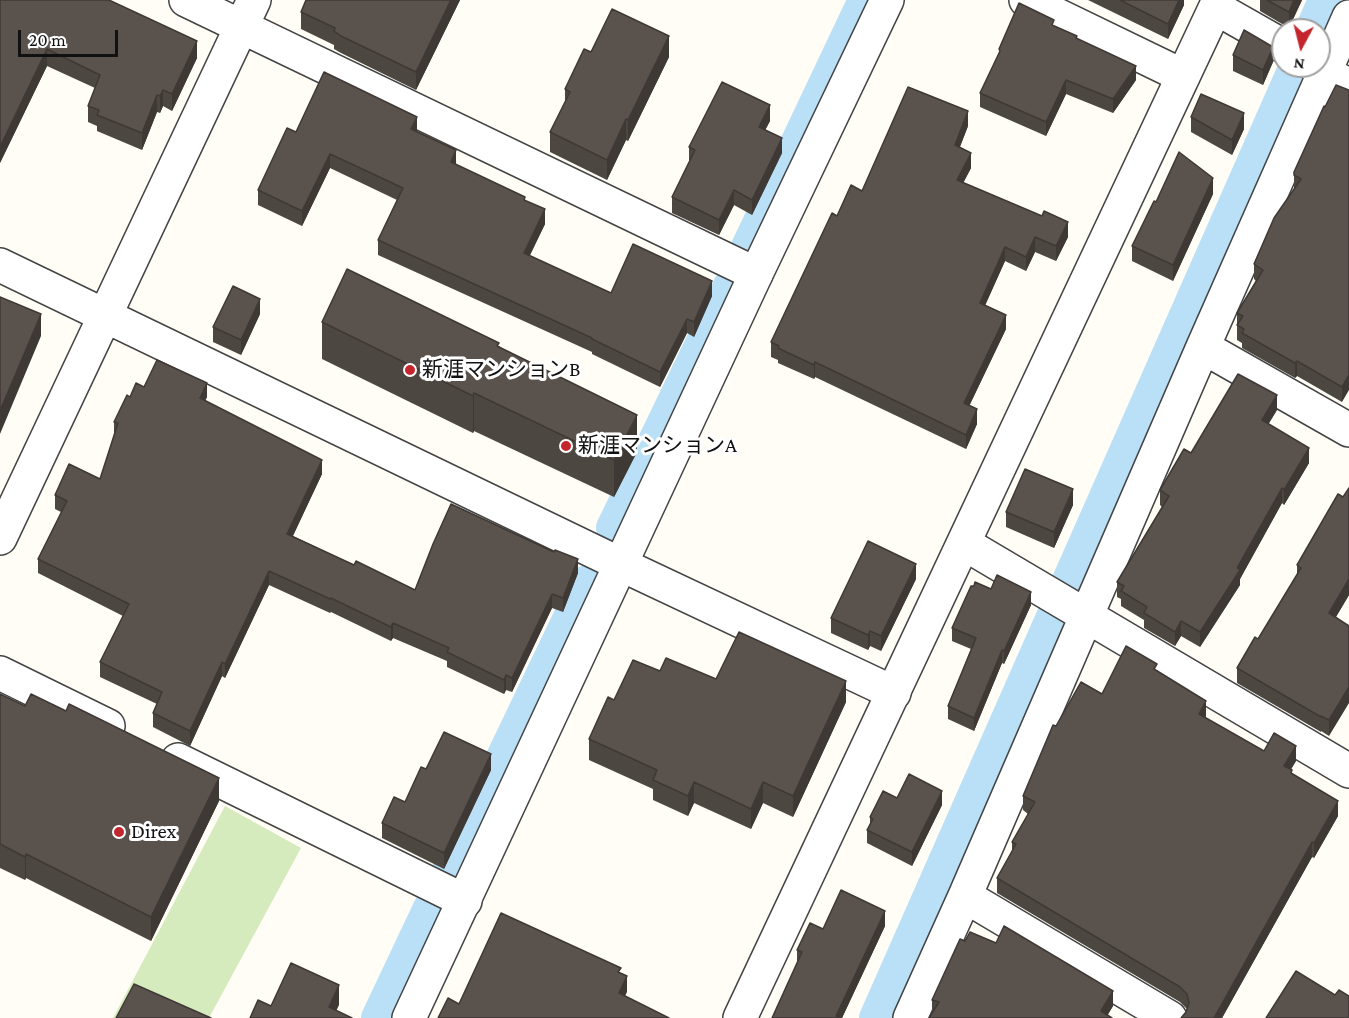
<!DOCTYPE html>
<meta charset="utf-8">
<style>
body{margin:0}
#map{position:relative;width:1349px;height:1018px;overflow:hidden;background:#fffdf5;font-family:"Crimson Pro",serif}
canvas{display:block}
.north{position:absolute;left:1271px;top:18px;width:60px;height:60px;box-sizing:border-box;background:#fff;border:2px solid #a0a0a0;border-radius:50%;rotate:187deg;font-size:16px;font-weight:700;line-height:24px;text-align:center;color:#111}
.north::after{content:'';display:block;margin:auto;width:21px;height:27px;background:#c4262e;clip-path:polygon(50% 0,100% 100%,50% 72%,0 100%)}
.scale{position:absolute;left:18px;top:30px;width:100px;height:27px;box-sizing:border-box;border:3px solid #111;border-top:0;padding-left:8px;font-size:18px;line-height:21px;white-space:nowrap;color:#111;-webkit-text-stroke:4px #fff;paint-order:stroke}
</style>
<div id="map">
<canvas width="1349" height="1018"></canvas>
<div class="north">N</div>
<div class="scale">20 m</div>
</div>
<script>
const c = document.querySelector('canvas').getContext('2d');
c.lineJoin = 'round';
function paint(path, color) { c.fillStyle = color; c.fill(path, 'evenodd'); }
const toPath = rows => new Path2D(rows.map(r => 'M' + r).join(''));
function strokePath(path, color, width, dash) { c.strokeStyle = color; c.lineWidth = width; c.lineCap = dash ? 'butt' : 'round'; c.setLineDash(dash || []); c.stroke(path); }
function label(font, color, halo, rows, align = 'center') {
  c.font = font + ' "Crimson Pro","Noto Sans JP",serif'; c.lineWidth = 6; c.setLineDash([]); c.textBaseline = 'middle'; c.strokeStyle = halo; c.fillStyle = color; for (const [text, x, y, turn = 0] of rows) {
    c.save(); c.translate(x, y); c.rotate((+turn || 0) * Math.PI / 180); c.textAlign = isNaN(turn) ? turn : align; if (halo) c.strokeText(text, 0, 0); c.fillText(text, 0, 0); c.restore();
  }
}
const green = toPath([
 [225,806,301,848,209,1018,113,1018]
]);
const canal = toPath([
 [1312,30,1325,0],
 [748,247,865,0],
 [613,528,730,286],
 [448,872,587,582],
 [378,1018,430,908],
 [876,1018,1296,66]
]);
const minor = toPath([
 [186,0,756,274],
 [1026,0,1183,76],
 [1216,8,1283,46],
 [1315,66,1349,86],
 [0,265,620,564,894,693],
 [1203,347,1349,430],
 [0,538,254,0],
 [965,544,1349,771],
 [0,673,108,726],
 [178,760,465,901],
 [965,896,1170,1018],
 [910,1018,965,896,1203,347,1349,17]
]);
const tertiary = toPath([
 [409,1018,756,274,887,0],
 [740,1018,1219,0]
]);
const wall = toPath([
 [0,0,197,58,172,111,163,106,160,113,157,112,142,150,97,131,97,126,88,122,88,106,95,88,47,66,0,163],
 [306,0,460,0,416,90,341,53,334,49,334,45,301,29,301,12],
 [1088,0,1184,0,1184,5,1168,39],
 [1260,0,1302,0,1289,28,1260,11],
 [1054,26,1077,38,1136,80,1113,113,1066,94,1046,136,980,107,980,93,999,54,999,49],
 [591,52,669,57,628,141,626,140,607,180,550,152,550,132,565,103,565,89],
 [1233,55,1273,62,1263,85,1233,71],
 [1349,90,1342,402,1297,376,1295,378,1242,348,1242,343,1237,340,1237,313,1256,281,1254,279,1254,264,1294,189,1294,172,1325,107],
 [1191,117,1244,129,1232,155,1191,132],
 [770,121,765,130,782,153,752,215,734,205,719,235,672,213,672,197,689,162,689,147],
 [968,126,960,147,971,168,963,183,1068,237,1056,261,1035,252,1026,271,1005,261,985,305,1006,329,969,406,977,424,966,449,815,377,814,379,778,363,778,360,771,357,771,342,837,216,862,191],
 [417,131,456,165,525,200,545,224,529,256,611,293,712,296,694,337,687,333,660,387,592,354,592,352,378,255,378,240,397,200,330,168,302,226,258,205,258,190,296,132],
 [1213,194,1173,281,1132,261,1132,246,1156,202],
 [260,314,241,355,213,342,213,327],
 [322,322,499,346,637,452,614,497,474,431,473,433,322,359],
 [144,387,207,397,205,400,322,474,293,536,354,565,415,590,578,573,563,612,552,608,512,692,506,690,504,694,447,667,447,661,393,638,391,641,331,612,330,613,269,585,225,678,222,676,190,746,153,727,153,713,157,704,100,677,100,662,123,616,38,573,38,559,61,512,55,509,55,495,100,479,114,435,114,422,130,397],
 [1277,410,1268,424,1309,463,1284,505,1282,503,1240,579,1240,585,1200,647,1181,636,1175,646,1144,628,1144,620,1121,606,1121,599,1117,597,1117,582,1162,507,1160,505,1160,490,1191,453],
 [1073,505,1054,548,1006,527,1006,512],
 [1297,565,1349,595,1335,618,1329,736,1321,731,1321,732,1237,683,1237,668,1258,639,1297,575],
 [916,579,881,651,870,646,868,650,831,633,831,618],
 [991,589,1031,605,1004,664,1002,663,974,731,948,719,948,706,971,649,952,641,952,628],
 [1157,670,1206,716,1205,718,1264,751,1296,761,1291,769,1292,774,1338,816,1314,858,1312,857,1222,1018,1181,1018,1186,1012,1187,1009,1180,1002,997,893,997,878,1012,851,1012,842,1028,814,1023,810,1023,796,1056,726,1102,694],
 [660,671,716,679,846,702,793,817,763,803,751,829,694,803,688,816,653,800,653,789,589,760,589,739,614,700],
 [0,694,219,801,151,941,26,878,25,880,0,868],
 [426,769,491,770,444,869,382,838,382,823,405,802],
 [897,798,942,805,912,866,867,843,867,830,870,823,870,817],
 [885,926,842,1018,772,1018,797,963,797,950,823,929],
 [932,1000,1113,1006,1107,1015,932,1013]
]);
const shadedWall = toPath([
 [451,0,460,0,416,90,416,72],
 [1179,0,1184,0,1184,5,1168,39,1168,24],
 [1294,0,1302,0,1289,28,1289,12],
 [669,36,669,57,628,141,628,120],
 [197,41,197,58,172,111,172,94],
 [1273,47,1273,62,1263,85,1263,70],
 [47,49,47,66,0,163,0,147],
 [1136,66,1136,80,1113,113,1113,99],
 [1066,80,1066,94,1046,136,1046,122],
 [163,90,163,106,160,113,160,96],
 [157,95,157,112,142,150,142,133],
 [770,105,770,121,759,142,759,127],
 [968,111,968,126,955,159,955,145],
 [1244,113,1244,129,1232,155,1232,140],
 [417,117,417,132,411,129],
 [626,119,626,140,607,180,607,160],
 [782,138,782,153,752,215,752,200],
 [456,150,456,165,451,162],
 [971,153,971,168,957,195,957,180],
 [330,154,330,168,302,226,302,211],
 [1213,178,1213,194,1173,281,1173,265],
 [734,190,734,205,719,235,719,220],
 [545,209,545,224,524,268,524,253],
 [1068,222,1068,237,1056,261,1056,246],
 [1035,237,1035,252,1026,271,1026,257],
 [1005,247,1005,261,980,317,980,303],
 [712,281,712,296,694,337,694,322],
 [260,299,260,314,241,355,241,340],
 [41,314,41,336,0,434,0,411],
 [1006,315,1006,329,964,417,964,403],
 [687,319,687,333,660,387,660,372],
 [1297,361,1297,376,1295,378,1295,363],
 [815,362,815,377,814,379,814,365],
 [1349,375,1349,390,1342,402,1342,387],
 [207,383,207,397,200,412,200,398],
 [474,393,474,431,473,433,473,396],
 [1277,395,1277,410,1262,435,1262,420],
 [977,409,977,424,966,449,966,435],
 [637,415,637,452,614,497,614,460],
 [1309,448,1309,463,1284,505,1284,490],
 [322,460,322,474,287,548,287,534],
 [1282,488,1282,503,1240,579,1240,585,1200,647,1200,632,1237,568],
 [1073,489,1073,505,1054,548,1054,532],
 [578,559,578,573,563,612,563,598],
 [916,564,916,579,881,651,881,636],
 [269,571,269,585,225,678,225,664],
 [1349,579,1349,595,1329,629,1329,613],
 [1031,592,1031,605,1004,664,1004,651],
 [552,594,552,608,512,692,512,678],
 [1181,621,1181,636,1175,646,1175,632],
 [393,623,393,638,391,641,391,627],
 [870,631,870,646,868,650,868,635],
 [1002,650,1002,663,974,731,974,718],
 [222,662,222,676,190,746,190,731],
 [506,675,506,690,504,694,504,680],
 [846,681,846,702,793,817,793,796],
 [1349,687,1349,703,1329,736,1329,720],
 [1206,701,1206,716,1199,729,1199,714],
 [1296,746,1296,761,1284,781,1284,766],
 [491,754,491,770,444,869,444,853],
 [219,778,219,801,151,941,151,917],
 [694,782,694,803,688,816,688,796],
 [763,782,763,803,751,829,751,809],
 [942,791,942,805,912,866,912,852],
 [1338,801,1338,816,1314,858,1314,843],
 [1312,842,1312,857,1222,1018,1214,1018],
 [26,854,26,878,25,880,25,857],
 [885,911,885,926,842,1018,836,1018,836,1016],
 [627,976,627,992,619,1009,619,993],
 [339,985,339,1005,333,1018,329,1007],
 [1113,991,1113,1006,1106,1018,1101,1011]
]);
const building = toPath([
 [0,0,109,0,197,41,172,94,163,90,160,96,157,95,142,133,97,115,99,110,88,106,100,75,47,49,0,147,0,0],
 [306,0,451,0,416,72,341,36,334,31,335,28,301,12,306,0],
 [1120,0,1179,0,1168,24,1120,0],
 [1267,0,1294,0,1289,12,1267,0],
 [1019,3,1054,20,1052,25,1077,36,1076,38,1136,66,1113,99,1066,80,1046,122,980,93,1000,51,999,49,1019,3],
 [612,9,669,36,628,120,626,119,607,160,550,132,570,92,565,89,584,49,591,52,612,9],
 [1244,30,1273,47,1263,70,1233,55,1244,30],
 [324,72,417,117,411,129,456,150,451,162,525,197,524,200,545,209,524,253,611,293,633,244,712,281,694,322,687,319,660,372,592,339,592,338,378,240,403,188,330,154,302,211,258,190,287,128,296,132,324,72],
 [722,82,770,105,759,127,782,138,752,200,734,190,719,220,672,197,695,150,689,147,722,82],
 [1336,85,1349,90,1349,375,1342,387,1297,361,1295,363,1242,333,1244,329,1237,325,1243,316,1237,313,1263,270,1254,264,1274,218,1301,179,1294,175,1294,172,1324,106,1325,107,1336,85],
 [908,87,968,111,955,145,971,153,957,180,1042,216,1044,211,1068,222,1056,246,1035,237,1026,257,1005,247,980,303,1006,315,964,403,977,409,966,435,815,362,814,365,778,348,779,346,771,342,832,213,837,216,851,185,862,191,908,87],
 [1201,94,1244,113,1232,140,1191,117,1201,94],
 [1179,152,1213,178,1173,265,1132,246,1154,201,1156,202,1179,152],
 [347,269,499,343,497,346,637,415,614,460,474,393,473,396,322,322,347,269],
 [233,286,260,299,241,340,213,327,233,286],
 [0,297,41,314,0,411,0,297],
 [157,360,207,383,200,398,322,460,287,534,354,565,356,561,415,590,433,544,451,504,554,552,555,550,578,559,563,598,552,594,512,678,506,675,504,680,447,652,449,648,393,623,391,627,331,598,330,599,269,571,225,664,222,662,190,731,153,713,162,692,100,662,129,604,38,559,67,501,55,495,69,464,100,479,118,423,114,422,127,395,130,397,136,383,144,387,157,360],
 [1238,374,1277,395,1262,420,1309,448,1284,490,1282,488,1237,568,1240,570,1200,632,1181,621,1175,632,1144,613,1147,607,1121,591,1124,586,1117,582,1169,496,1160,490,1184,449,1191,453,1238,374],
 [1025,469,1073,489,1054,532,1006,512,1025,469],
 [1349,488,1349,579,1329,613,1349,626,1349,687,1329,720,1321,716,1321,717,1237,668,1255,637,1258,639,1301,568,1297,565,1338,494,1343,497,1349,488],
 [868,541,916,564,881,636,870,631,868,635,831,618,868,541],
 [997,575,1031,592,1004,651,1002,650,974,718,948,706,976,638,952,628,971,586,974,586,975,582,991,589,997,575],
 [739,632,846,681,793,796,763,782,751,809,694,782,688,796,653,780,657,770,589,739,608,697,614,700,633,660,660,671,666,658,716,679,739,632],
 [1126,646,1157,664,1154,669,1206,701,1199,714,1264,751,1274,733,1296,746,1284,766,1292,770,1291,773,1338,801,1314,843,1312,842,1214,1018,1181,1018,1186,1012,1189,1003,1187,994,1180,987,997,878,1016,844,1012,842,1035,802,1023,796,1053,725,1056,726,1081,682,1102,694,1126,646],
 [0,694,25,706,31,694,66,711,69,704,219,778,151,917,26,854,25,857,0,844,0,694],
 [444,732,491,754,444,853,382,823,394,797,405,802,421,767,426,769,444,732],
 [909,774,942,791,912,852,867,830,873,819,870,817,883,791,897,798,909,774],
 [841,890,885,911,836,1016,839,1017,839,1018,772,1018,802,952,797,950,810,923,823,929,841,890],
 [501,913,621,968,618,972,627,976,619,993,669,1018,438,1018,448,998,459,1004,501,913],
 [1004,926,1113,991,1101,1011,1112,1018,929,1018,939,1002,932,1000,960,939,965,941,970,932,996,943,1004,926],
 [291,963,339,985,329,1007,352,1018,250,1018,258,1000,271,1006,291,963],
 [1296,971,1335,995,1339,990,1349,996,1349,1018,1266,1018,1296,971],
 [134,984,211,1018,116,1018,134,984]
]);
const markers = [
 [410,370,6,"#c4262e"],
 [566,446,6,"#c4262e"],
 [119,832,6,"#c4262e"]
];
const poiNames = [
 ["新涯マンションB",422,370],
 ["新涯マンションA",578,446],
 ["Direx",131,832]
];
paint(green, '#d5ebbd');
strokePath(canal, '#b9e0f7', 34);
strokePath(minor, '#444', 36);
strokePath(tertiary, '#444', 36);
strokePath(minor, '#fff', 33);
strokePath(tertiary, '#fff', 33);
paint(wall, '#4d4742');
paint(shadedWall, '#3f3936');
paint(building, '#5a524d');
strokePath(building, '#3f3936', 1.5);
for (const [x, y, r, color] of markers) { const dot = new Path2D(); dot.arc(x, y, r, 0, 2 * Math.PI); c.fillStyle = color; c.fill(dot); strokePath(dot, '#fff', 2); }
label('21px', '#111', '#fff', poiNames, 'left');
</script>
